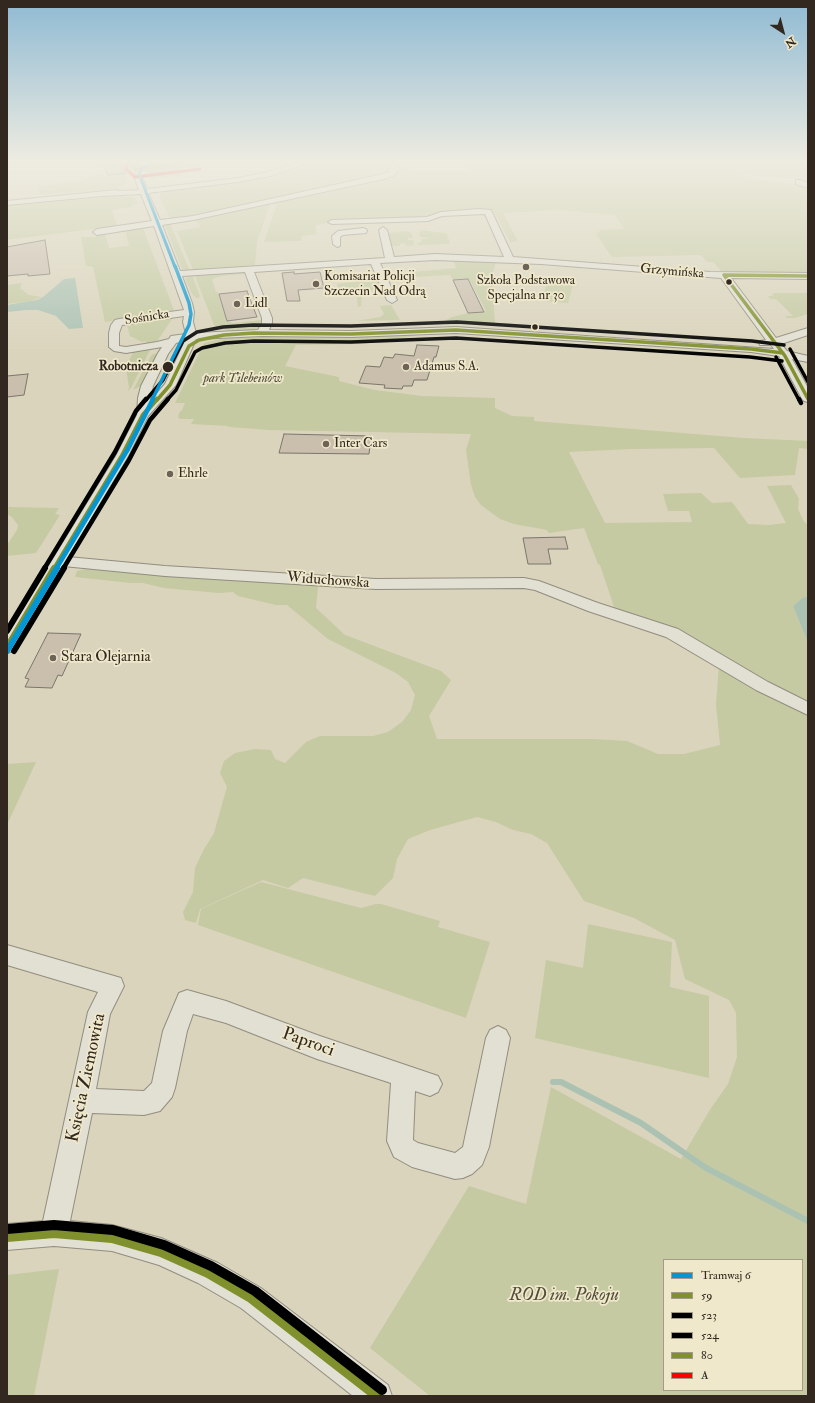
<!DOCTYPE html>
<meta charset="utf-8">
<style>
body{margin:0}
#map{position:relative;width:815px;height:1403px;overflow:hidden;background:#dad4bc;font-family:"IM FELL Double Pica",serif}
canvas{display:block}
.frame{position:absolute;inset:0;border:8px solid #322820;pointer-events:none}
.legend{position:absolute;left:663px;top:1259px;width:140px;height:132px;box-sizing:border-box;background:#efe8cb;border:1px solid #a39b87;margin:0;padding:5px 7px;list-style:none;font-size:12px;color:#322820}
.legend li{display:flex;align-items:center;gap:8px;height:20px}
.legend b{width:20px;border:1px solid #a39b87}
.north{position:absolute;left:763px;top:12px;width:40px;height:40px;-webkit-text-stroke:3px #efe8cb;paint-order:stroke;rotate:144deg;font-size:11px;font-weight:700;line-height:16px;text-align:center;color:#322820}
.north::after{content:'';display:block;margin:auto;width:14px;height:18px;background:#322820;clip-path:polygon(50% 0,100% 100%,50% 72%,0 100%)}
</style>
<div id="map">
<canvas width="815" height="1403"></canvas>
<div class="frame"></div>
<ul class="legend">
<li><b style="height:5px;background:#0296d4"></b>Tramwaj 6</li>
<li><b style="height:5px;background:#80902c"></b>59</li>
<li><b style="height:5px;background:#000"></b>523</li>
<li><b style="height:5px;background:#000"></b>524</li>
<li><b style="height:5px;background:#80902c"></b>80</li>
<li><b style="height:5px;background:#f00"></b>A</li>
</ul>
<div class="north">N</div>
</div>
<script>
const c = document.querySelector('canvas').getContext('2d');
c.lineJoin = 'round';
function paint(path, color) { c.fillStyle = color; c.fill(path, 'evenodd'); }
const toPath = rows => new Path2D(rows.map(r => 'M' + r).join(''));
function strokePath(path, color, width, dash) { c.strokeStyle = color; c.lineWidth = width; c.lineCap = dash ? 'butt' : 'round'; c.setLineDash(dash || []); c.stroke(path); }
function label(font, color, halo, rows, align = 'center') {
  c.font = font + ' "IM FELL Double Pica",serif'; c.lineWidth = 3.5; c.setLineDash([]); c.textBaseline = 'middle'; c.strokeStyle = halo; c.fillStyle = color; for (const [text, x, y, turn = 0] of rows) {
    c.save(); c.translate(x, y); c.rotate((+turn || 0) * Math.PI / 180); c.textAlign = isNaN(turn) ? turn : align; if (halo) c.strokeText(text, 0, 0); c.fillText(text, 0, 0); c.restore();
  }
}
const green = toPath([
 [328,161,388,161,391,165,418,171,453,171,469,170,460,161,806,161,808,163,808,184,797,179,739,174,747,178,801,185,808,187,808,274,721,271,713,262,707,262,701,255,612,257,596,234,601,230,624,229,615,215,559,210,503,213,518,241,510,242,493,210,481,210,431,214,430,217,335,219,326,222,326,224,316,225,316,234,302,236,301,241,264,242,278,200,327,187,227,210,171,220,159,196,162,192,170,190,280,177,279,174,313,163],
 [177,166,184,175,150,179,148,173,150,171],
 [125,173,127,181,125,184,114,189,40,195,36,186,77,182,92,176],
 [121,196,133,197,135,198,138,204,132,205,133,207,112,210,117,226,7,240,7,206],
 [268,203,270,204,257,242,255,265,193,270,177,231,201,227,194,219],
 [170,223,190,271,182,269,165,226],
 [143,228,175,313,105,322,93,267,86,266,81,237,96,237,96,235,105,233,109,248,129,246,125,230],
 [422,230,444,233,447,234,450,244,418,245,417,243,421,242,422,239,428,239,427,238,420,237,419,233],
 [406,231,411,233,413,238,408,238,408,240,413,240,414,245,406,246,405,243,400,244,400,246,391,246,388,233],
 [453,260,496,262,490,283,494,283,493,294,495,323,446,325,446,320,452,317,468,313,486,311,469,279,453,280,450,275,414,277,412,272,456,268],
 [246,272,245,274,222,276,212,279,216,292,218,292,227,321,233,323,261,320,262,321,261,326,255,330,232,331,219,329,214,325,195,276],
 [190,275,193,277,200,296,199,298,196,298,192,294,186,281,186,278],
 [376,278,381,289,369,291,362,294,361,306,358,307,356,289,339,289,337,284,353,282,357,279],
 [547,282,573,284,568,303,542,301],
 [22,283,20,288,29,295,42,297,31,301,7,304,7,285],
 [774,293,808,293,808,314,795,318,787,318,785,316,793,316,776,299,770,299,768,296,772,296],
 [391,305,400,320,356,321,380,317,384,314,380,306],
 [175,315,155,344,148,345,145,341,142,342,130,336,126,322],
 [414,334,415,336,364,344,296,345,285,366,339,377,339,381,375,390,422,396,495,398,495,408,512,416,534,417,534,421,744,438,808,441,808,449,799,448,795,475,740,478,714,448,630,449,569,452,605,523,692,522,689,511,668,511,663,494,701,493,712,503,732,502,748,524,768,525,786,523,767,486,791,485,799,499,798,509,803,520,808,526,808,598,804,598,793,606,808,643,808,1396,430,1396,370,1348,469,1186,526,1204,551,1087,681,1159,711,1108,728,1084,737,1057,736,1013,729,1000,685,979,675,940,634,918,584,901,547,843,531,834,513,830,496,822,477,817,430,830,408,839,397,859,393,878,375,896,303,878,288,888,263,880,200,909,196,923,185,920,183,912,193,892,195,868,203,851,214,833,223,801,227,787,220,773,224,761,235,753,255,749,271,750,275,759,285,763,306,742,320,736,373,736,388,732,402,722,411,710,415,695,408,682,396,673,328,639,287,605,276,605,238,596,233,592,219,593,164,588,143,583,131,583,75,577,77,571,85,569,254,581,311,584,318,586,316,608,345,635,441,671,451,680,429,716,437,739,593,739,627,741,658,754,684,754,720,745,716,705,719,665,722,658,615,610,600,565,598,564,584,528,549,533,547,530,514,524,500,519,481,505,475,497,471,485,466,450,471,434,270,430,229,427,228,426,191,424,194,419,180,419,178,417,179,413,182,410,185,403,175,403,204,343,226,338,244,337,345,337],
 [664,1260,802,1260,802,1390,664,1390],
 [154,346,149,352,131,388,128,391,129,388,126,367,133,352],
 [159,353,142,385,133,390,151,356,153,354],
 [7,507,59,508,55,514,60,515,36,553,7,556,7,545,17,530,18,525,12,517,7,514,9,508],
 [36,762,7,825,7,764],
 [261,882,361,908,376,904,381,904,440,921,438,927,490,942,466,1018,198,925,201,909],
 [588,924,672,942,670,987,709,996,709,1078,535,1038,546,960,583,968],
 [59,1269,34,1396,7,1396,7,1275]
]);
const water = toPath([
 [75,278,83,328,69,329,56,316,38,310,27,310,7,312,7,305,37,300,43,297,64,279],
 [804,597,808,598,808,643,793,606]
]);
const streamFar1 = toPath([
 [313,176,380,165]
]);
const stream = toPath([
 [553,1082,561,1082,641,1123,706,1168,808,1221]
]);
const building = toPath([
 [102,161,120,161,126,173,108,175,102,161],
 [45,240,50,274,28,276,28,274,7,276,7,247,45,240],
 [294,272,294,274,320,272,324,288,298,290,300,301,287,301,282,273,294,272],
 [468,279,484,312,468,313,453,280,468,279],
 [247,291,257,317,227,321,219,294,247,291],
 [417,345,439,346,436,357,434,357,427,380,414,380,412,386,403,386,402,389,384,388,385,385,359,383,366,366,380,367,384,357,393,358,395,354,414,356,417,345],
 [28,374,24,395,7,397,7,376,28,374],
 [284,434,371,436,369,454,279,453,284,434],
 [565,537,568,549,548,549,551,564,528,564,523,538,565,537],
 [48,633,81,634,62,676,58,675,52,688,25,687,29,679,25,678,48,633]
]);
const minor = toPath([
 [128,161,135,161,137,167,179,161,202,161,199,163,139,171,147,189,238,178,267,172,302,161,314,161,271,176,238,182,148,193,160,220,193,216,379,175,389,172,392,164,392,161,399,161,400,164,395,175,384,179,193,220,162,225,180,271,385,258,379,230,383,227,387,230,394,257,435,254,504,257,485,214,442,216,428,221,332,224,328,222,332,220,427,217,441,212,478,209,491,210,513,257,710,272,808,273,808,279,731,278,776,338,808,328,808,335,781,344,787,351,808,356,808,362,792,359,808,388,808,402,804,401,802,399,779,356,751,352,456,333,351,337,262,336,196,339,176,385,148,416,128,456,68,557,165,566,376,579,524,578,539,581,598,603,678,629,768,682,808,702,808,715,756,690,666,637,588,611,535,590,524,588,376,589,165,576,63,566,13,651,7,653,7,634,116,456,137,415,138,398,141,386,158,353,162,347,126,353,114,351,109,347,109,333,111,325,115,320,119,319,184,310,154,226,97,235,93,232,97,229,152,221,141,194,103,196,7,205,7,201,116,190,119,191,139,190,128,161],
 [435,260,541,264,721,278,766,340,760,341,759,343,760,345,771,345,774,349,456,327,351,331,269,330,272,323,272,318,254,272,371,264,387,300,392,303,397,300,380,263,435,260],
 [245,272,262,318,262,323,258,330,196,333,193,322,194,312,192,303,182,276,245,272],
 [184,316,183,322,186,334,171,336,169,339,157,342,126,347,119,346,119,333,122,325,184,316],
 [185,341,165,384,150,401,153,386,168,354,176,343,185,341],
 [796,180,799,180,808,183,808,188,796,184,796,180],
 [363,228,366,229,367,231,366,233,343,235,340,237,340,246,337,247,333,244,332,236,338,231,363,228],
 [7,945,121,978,124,986,110,1014,96,1089,144,1091,152,1083,163,1031,179,993,187,990,226,1001,317,1035,438,1076,442,1084,438,1092,430,1096,415,1091,413,1140,418,1143,455,1153,463,1147,486,1038,490,1030,498,1026,506,1030,510,1038,489,1147,482,1165,472,1174,463,1178,455,1179,412,1167,394,1157,387,1141,391,1083,317,1059,226,1023,193,1014,187,1031,175,1088,172,1097,160,1111,144,1115,92,1113,70,1221,112,1225,161,1238,218,1263,261,1288,388,1385,392,1396,353,1396,241,1308,198,1283,159,1265,112,1251,54,1246,7,1250,7,1224,43,1221,88,1012,98,992,7,965,7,945]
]);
const tram = toPath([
 [131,161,136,174]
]);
const bus1Far3 = toPath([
 [724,275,785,356,808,399],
 [724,275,808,276],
 [157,400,170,385,189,346,199,340,224,335,254,333,351,334,456,330,751,349,783,353]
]);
const bus1Far2 = toPath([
 [54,569,122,456,143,415,157,399]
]);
const bus1Far1 = toPath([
 [7,647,54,568]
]);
const bus1 = toPath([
 [7,1237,54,1233,112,1238,161,1252,208,1273,251,1298,377,1396]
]);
const bus2Far2 = toPath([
 [776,357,799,400],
 [167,400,176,390,195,352,202,348,225,343,254,341,351,342,456,338,750,357,782,361]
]);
const bus2Far1 = toPath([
 [799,399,801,403],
 [63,569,129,460,150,420,168,399]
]);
const bus2 = toPath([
 [14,651,64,568]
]);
const bus3Far3 = toPath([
 [790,349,808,382],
 [146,400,163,380,183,341,197,332,223,327,253,325,351,326,457,322,752,341,784,345]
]);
const bus3Far2 = toPath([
 [44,569,115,452,136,411,146,399]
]);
const bus3Far1 = toPath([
 [7,631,45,568]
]);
const bus3 = toPath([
 [7,1229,54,1225,113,1230,164,1245,211,1266,255,1291,382,1390]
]);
const bus4 = toPath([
 [142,161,134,167,136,169,196,161]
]);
const bus5 = toPath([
 [128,161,126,165,127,170,135,177,200,169]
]);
const tram1Far3 = toPath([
 [154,161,141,169,139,174,175,267]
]);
const tram1Far2 = toPath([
 [152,400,189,325,191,314,189,303,175,266]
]);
const tram1Far1 = toPath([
 [56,569,128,449,153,399]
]);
const tram1 = toPath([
 [7,651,57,568]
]);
const markers = [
 [526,267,4,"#6d6457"],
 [729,282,3.5,"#322820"],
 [316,284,4,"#6d6457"],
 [237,304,4,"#6d6457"],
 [535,327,3.5,"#322820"],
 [168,367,6,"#322820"],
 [406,367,4,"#6d6457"],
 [326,444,4,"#6d6457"],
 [170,474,4,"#6d6457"],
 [53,658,4,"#6d6457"]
];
const farStreetnames = [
 ["Grzymińska",672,272,5],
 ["Sośnicka",147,318,-9]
];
const farPoinames = [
 ["Komisariat Policji",324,277],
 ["Szczecin Nad Odrą",324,292],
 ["Szkoła Podstawowa",526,281,"center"],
 ["Specjalna nr 30",526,296,"center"],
 ["Lidl",245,304],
 ["Adamus S.A.",414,367],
 ["Inter Cars",334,444],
 ["Ehrle",178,474]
];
const farStopnames = [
 ["Robotnicza",158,367]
];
const farParknames = [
 ["park Tilebeinów",243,379]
];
const streetNames = [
 ["Widuchowska",328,581,4]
];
const poiNames = [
 ["Stara Olejarnia",61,658]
];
const nearStreetnames = [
 ["Paproci",308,1043,20],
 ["Księcia Ziemowita",87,1078,-78]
];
const nearParknames = [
 ["ROD im. Pokoju",564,1296]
];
paint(green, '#c5caa2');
paint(water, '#abc2b3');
strokePath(streamFar1, '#abc2b3', 2);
strokePath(stream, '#abc2b3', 6);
paint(building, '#cabead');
strokePath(building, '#7a766a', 1);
strokePath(minor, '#918d7f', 2);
paint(minor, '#e2dfd3');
strokePath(tram, '#a4a097', 1);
strokePath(bus1Far3, '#80902c', 3.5);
strokePath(bus1Far2, '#80902c', 4.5);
strokePath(bus1Far1, '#80902c', 6);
strokePath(bus1, '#80902c', 10);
strokePath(bus2Far2, '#000', 3.5);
strokePath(bus2Far1, '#000', 4.5);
strokePath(bus2, '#000', 6);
strokePath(bus3Far3, '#000', 3.5);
strokePath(bus3Far2, '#000', 4.5);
strokePath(bus3Far1, '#000', 6);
strokePath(bus3, '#000', 10);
strokePath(bus4, '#80902c', 3);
strokePath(bus5, '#f00', 3);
strokePath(tram1Far3, '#0296d4', 3);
strokePath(tram1Far2, '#0296d4', 3.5);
strokePath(tram1Far1, '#0296d4', 4.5);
strokePath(tram1, '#0296d4', 6);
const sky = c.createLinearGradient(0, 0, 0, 358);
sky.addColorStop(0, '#8fbad3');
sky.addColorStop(0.45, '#eeece1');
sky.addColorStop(1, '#eeece100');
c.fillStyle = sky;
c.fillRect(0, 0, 815, 358);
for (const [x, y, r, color] of markers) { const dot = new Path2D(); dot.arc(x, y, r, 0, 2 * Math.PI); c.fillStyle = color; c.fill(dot); strokePath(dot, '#efe8cb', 1.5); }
label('13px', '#322820', '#efe8cb', farStreetnames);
label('13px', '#322820', '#efe8cb', farPoinames, 'left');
label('bold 13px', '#322820', '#efe8cb', farStopnames, 'right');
label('italic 13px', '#524e3b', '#efe8cb', farParknames);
label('15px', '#322820', '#efe8cb', streetNames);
label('15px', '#322820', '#efe8cb', poiNames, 'left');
label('18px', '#322820', '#efe8cb', nearStreetnames);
label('italic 18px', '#524e3b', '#efe8cb', nearParknames);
</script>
